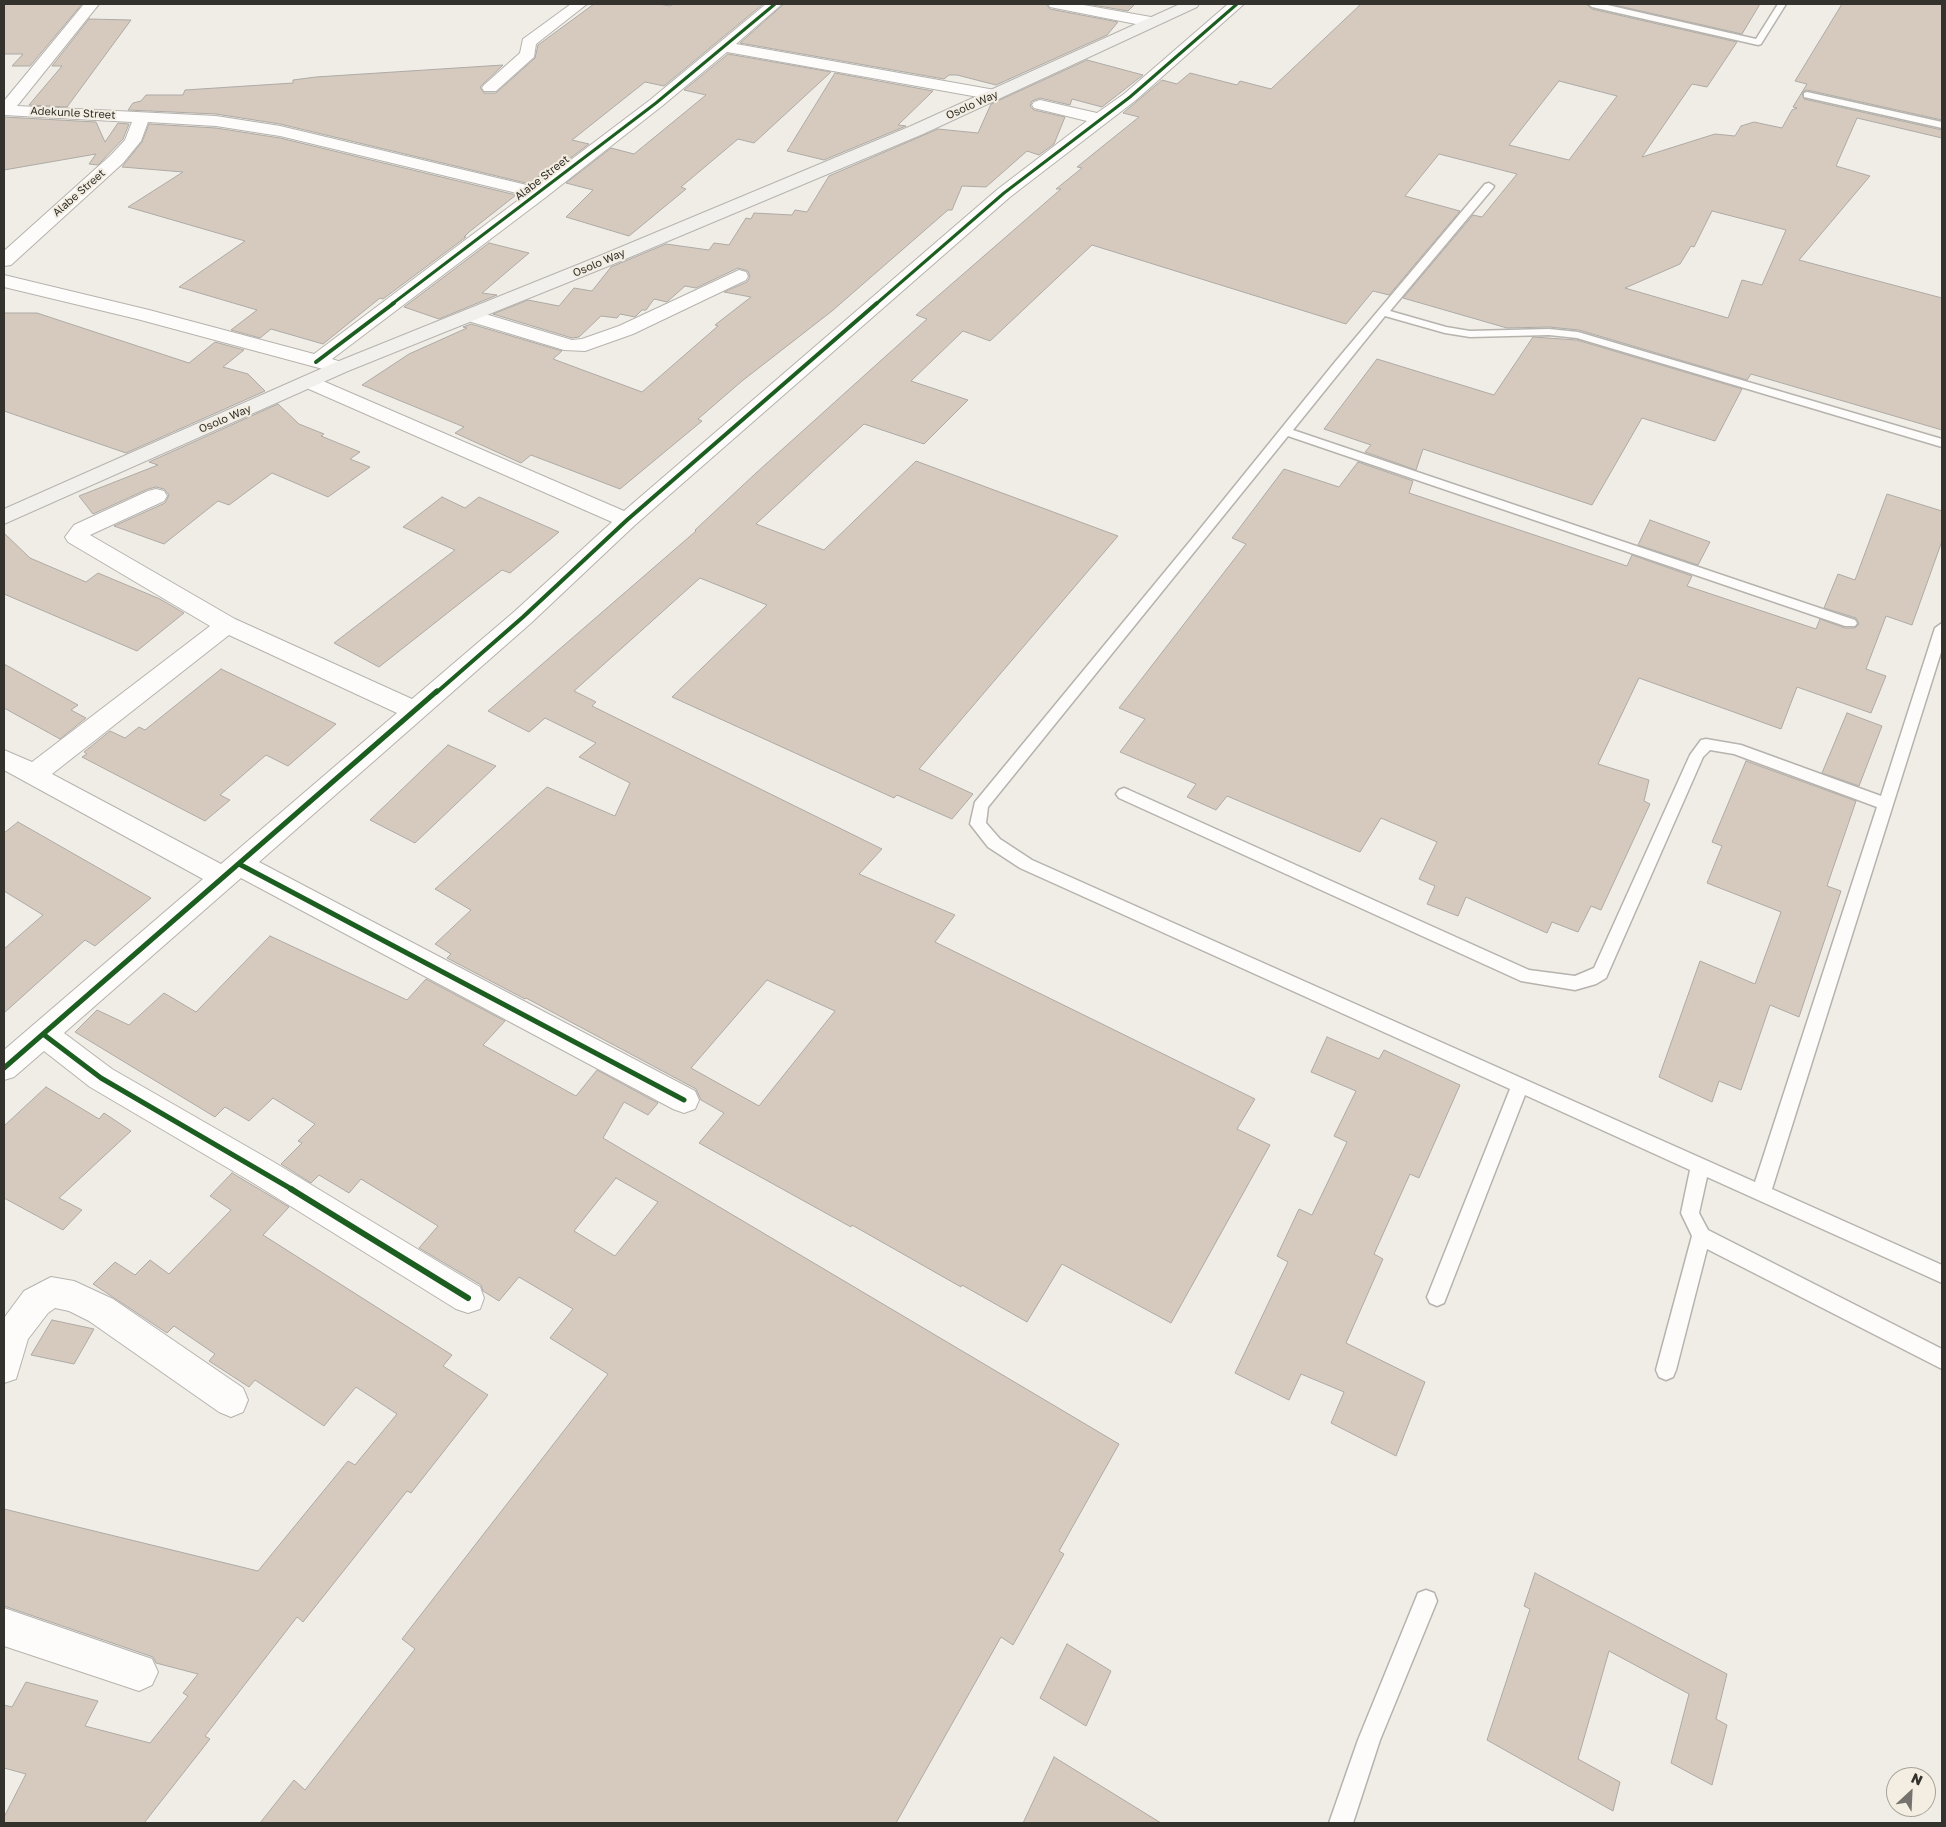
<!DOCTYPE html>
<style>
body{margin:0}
#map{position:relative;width:1946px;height:1827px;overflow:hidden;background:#f0ede6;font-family:"Golos Text",sans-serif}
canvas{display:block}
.frame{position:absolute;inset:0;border:5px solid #34322d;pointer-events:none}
.north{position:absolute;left:1886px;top:1767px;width:50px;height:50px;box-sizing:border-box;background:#f4eee2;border:1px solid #a7a39a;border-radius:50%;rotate:25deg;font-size:14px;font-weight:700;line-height:20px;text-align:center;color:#34322d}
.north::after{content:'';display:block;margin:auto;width:18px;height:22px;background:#76736e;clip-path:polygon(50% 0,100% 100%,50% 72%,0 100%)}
</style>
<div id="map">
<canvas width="1946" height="1827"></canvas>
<div class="frame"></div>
<div class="north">N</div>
</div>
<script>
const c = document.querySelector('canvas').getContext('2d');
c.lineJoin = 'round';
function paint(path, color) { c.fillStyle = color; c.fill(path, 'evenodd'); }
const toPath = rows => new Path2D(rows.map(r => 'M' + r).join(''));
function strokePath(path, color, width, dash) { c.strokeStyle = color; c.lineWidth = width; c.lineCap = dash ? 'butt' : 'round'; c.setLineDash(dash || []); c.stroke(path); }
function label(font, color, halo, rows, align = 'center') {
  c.font = font + ' "Golos Text",sans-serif'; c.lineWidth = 4; c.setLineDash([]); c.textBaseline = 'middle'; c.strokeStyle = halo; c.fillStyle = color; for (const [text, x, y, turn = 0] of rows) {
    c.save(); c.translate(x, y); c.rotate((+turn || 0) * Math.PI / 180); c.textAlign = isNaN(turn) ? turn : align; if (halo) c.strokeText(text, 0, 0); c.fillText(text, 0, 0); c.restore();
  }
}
const building = toPath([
 [4,4,82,4,30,66,12,66,23,54,4,54,4,4],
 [594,4,659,4,670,6,674,4,763,4,664,86,645,82,572,140,589,144,544,178,539,176,530,184,280,124,216,114,128,110,133,103,141,101,146,95,183,95,185,90,293,83,293,80,316,77,503,65,480,87,484,93,496,93,535,58,538,45,594,4],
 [784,4,1046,4,1050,9,1118,22,1107,35,996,85,957,75,949,75,944,79,740,43,784,4],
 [1087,4,1135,4,1128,11,1087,4],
 [1361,4,1586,4,1592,9,1737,42,1707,87,1692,84,1642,157,1715,134,1735,136,1741,126,1754,122,1782,128,1792,110,1797,108,1793,107,1807,84,1795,81,1842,4,1942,4,1942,120,1807,90,1802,92,1804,99,1942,130,1942,138,1857,118,1836,166,1870,176,1799,260,1942,298,1942,430,1751,374,1747,380,1579,330,1549,327,1507,328,1403,298,1473,215,1482,217,1517,174,1439,154,1405,196,1460,211,1389,295,1373,291,1346,324,1092,245,990,341,963,331,911,381,968,400,924,444,864,424,756,524,824,550,916,461,1118,536,919,769,973,794,952,819,897,795,894,798,672,697,767,605,700,578,574,691,596,702,592,706,882,849,859,874,955,915,935,942,1255,1099,1237,1129,1270,1145,1171,1323,1062,1264,1027,1322,962,1285,961,1287,852,1225,851,1227,699,1143,724,1113,701,1100,696,1089,526,998,525,999,447,958,451,954,435,944,471,910,435,889,547,787,615,816,630,783,579,757,596,743,545,718,529,732,488,711,696,531,695,530,756,473,927,319,916,315,1061,189,1056,189,1082,168,1077,167,1139,117,1123,113,1162,80,1177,84,1190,73,1237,85,1240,81,1271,89,1361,4],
 [1559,81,1617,96,1569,160,1509,145,1559,81],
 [1712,211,1786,230,1762,285,1742,280,1728,318,1625,288,1680,264,1691,246,1694,247,1712,211],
 [767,980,835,1011,759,1106,691,1068,767,980],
 [1610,4,1760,4,1742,34,1610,4],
 [89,19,131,20,67,107,29,105,62,66,52,66,89,19],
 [728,54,831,72,754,143,738,139,681,187,686,189,629,236,566,217,593,190,566,183,611,148,634,154,706,95,684,90,728,54],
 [1087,60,1143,75,1102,107,1072,99,1070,105,1040,98,1032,101,1030,106,1034,110,1065,117,1054,144,1039,155,1027,151,986,187,962,186,952,210,948,210,832,311,742,381,698,419,702,421,620,489,531,455,521,463,455,433,464,427,362,385,409,354,467,328,463,327,471,324,562,351,553,359,642,392,718,326,715,325,751,297,724,292,747,282,750,277,748,271,738,268,696,288,685,286,667,302,654,299,646,310,642,310,635,317,620,314,617,318,601,316,579,337,572,338,493,314,528,300,559,306,574,288,592,291,611,267,666,244,709,250,714,243,729,245,746,218,751,219,754,213,792,215,795,210,807,212,829,176,938,129,978,133,991,104,1087,60],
 [835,73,933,91,898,125,906,126,824,160,787,151,835,73],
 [4,117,96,122,105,142,118,123,129,124,123,139,98,165,89,164,96,154,4,170,4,117],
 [149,124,216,128,280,138,516,195,469,232,464,237,466,237,383,299,380,298,323,344,271,329,260,338,231,330,257,310,179,287,245,241,128,207,183,172,122,167,142,142,149,124],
 [489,243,529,253,482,293,497,295,439,319,404,307,489,243],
 [4,313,37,313,189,363,215,342,244,350,223,367,248,374,265,391,126,453,4,411,4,313],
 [1533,337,1577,340,1742,389,1715,441,1642,418,1592,505,1423,449,1416,470,1365,452,1371,445,1324,429,1377,359,1494,395,1533,337],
 [278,404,299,424,324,434,321,436,360,452,350,459,370,467,328,497,272,473,229,505,218,501,164,544,114,526,165,503,169,495,164,489,156,487,148,489,93,514,79,496,158,465,149,462,278,404],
 [1358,462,1413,481,1409,493,1627,566,1632,555,1692,576,1687,586,1816,629,1820,619,1845,628,1855,628,1859,624,1856,618,1824,608,1838,574,1855,580,1887,494,1942,511,1942,541,1912,625,1886,616,1866,669,1886,676,1871,713,1797,687,1781,729,1639,678,1598,764,1649,780,1644,801,1650,804,1601,910,1591,906,1578,932,1552,922,1547,933,1466,897,1458,916,1427,904,1435,886,1419,879,1437,842,1381,818,1360,852,1227,796,1216,810,1187,797,1196,784,1120,752,1145,719,1119,708,1246,544,1232,538,1284,469,1339,487,1358,462],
 [442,497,465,508,479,497,559,532,510,573,502,570,379,667,334,643,455,550,403,527,442,497],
 [1650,520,1710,542,1698,565,1638,545,1650,520],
 [4,533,30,558,86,582,98,573,160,599,184,613,137,651,4,594,4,533],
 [4,664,78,705,71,710,86,718,60,739,4,708,4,664],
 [221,669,336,724,288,766,266,755,220,795,230,800,205,821,82,757,87,754,84,752,110,731,125,738,139,727,145,730,221,669],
 [1847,713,1882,726,1859,786,1822,773,1847,713],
 [448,745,496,766,415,843,370,820,448,745],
 [1746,761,1856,801,1827,886,1841,891,1799,1017,1770,1005,1741,1090,1719,1081,1712,1102,1659,1077,1700,961,1755,984,1781,912,1707,883,1722,846,1712,842,1746,761],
 [18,822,151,898,95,946,85,940,4,1013,4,949,43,915,4,891,4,833,18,822],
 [270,936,407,1000,426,979,505,1021,483,1045,576,1096,597,1070,658,1103,648,1115,624,1102,603,1138,1119,1444,1059,1551,1064,1554,1013,1645,1001,1637,896,1823,260,1823,294,1780,305,1790,415,1649,402,1639,608,1374,550,1338,573,1309,519,1277,499,1301,483,1291,481,1285,419,1248,438,1226,361,1179,349,1193,319,1175,311,1183,281,1164,302,1143,298,1141,315,1124,273,1098,249,1121,225,1107,215,1117,75,1032,97,1010,129,1025,164,993,196,1012,270,936],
 [616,1178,658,1202,615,1256,574,1231,616,1178],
 [1327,1037,1379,1059,1384,1050,1460,1085,1419,1178,1410,1174,1374,1254,1383,1259,1346,1343,1425,1382,1396,1456,1331,1423,1344,1392,1301,1374,1289,1400,1235,1373,1288,1262,1277,1256,1299,1209,1312,1215,1347,1142,1334,1136,1356,1091,1311,1072,1327,1037],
 [46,1087,99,1119,104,1113,131,1131,59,1198,82,1210,63,1230,4,1198,4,1126,46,1087],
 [232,1173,289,1207,263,1235,452,1355,443,1366,488,1395,411,1493,407,1491,303,1622,297,1617,205,1736,210,1739,144,1823,4,1823,4,1817,26,1774,4,1768,4,1705,12,1707,26,1682,98,1701,85,1726,150,1743,188,1696,183,1693,198,1674,156,1663,153,1657,4,1606,4,1509,258,1571,348,1461,355,1465,397,1414,356,1387,324,1426,255,1380,249,1387,209,1361,215,1354,174,1326,167,1333,93,1284,115,1262,135,1275,150,1260,169,1274,231,1210,210,1196,232,1173],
 [52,1320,94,1329,74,1364,31,1355,52,1320],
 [1535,1573,1727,1674,1716,1719,1727,1725,1712,1785,1671,1763,1689,1694,1609,1651,1578,1759,1620,1782,1613,1811,1487,1740,1530,1609,1524,1606,1535,1573],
 [1067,1644,1111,1671,1086,1726,1040,1698,1067,1644],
 [1054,1757,1161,1823,1023,1823,1054,1757]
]);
const service = toPath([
 [1588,4,1603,4,1756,39,1778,4,1786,4,1761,44,1758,45,1592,7,1588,4],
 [1807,92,1942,122,1942,128,1804,97,1804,93,1807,92],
 [1489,183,1494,186,1493,188,1390,311,1446,327,1470,331,1549,329,1578,332,1942,439,1942,447,1577,338,1549,335,1470,337,1445,333,1385,316,1293,430,1855,620,1857,623,1855,626,1845,626,1288,436,988,807,986,823,1000,839,1032,860,1755,1182,1877,807,1734,754,1710,750,1703,757,1606,978,1596,984,1575,990,1521,981,1119,798,1116,794,1119,790,1124,788,1129,790,1529,970,1575,976,1594,968,1690,755,1701,740,1706,739,1741,745,1881,796,1935,628,1942,623,1942,649,1772,1189,1942,1265,1942,1283,1707,1177,1699,1213,1708,1230,1942,1349,1942,1369,1707,1249,1676,1370,1673,1377,1666,1380,1659,1377,1656,1370,1692,1236,1681,1213,1690,1170,1525,1095,1444,1303,1437,1306,1430,1303,1427,1297,1510,1089,1020,868,988,847,970,824,975,802,1191,540,1335,362,1485,184,1489,183],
 [1426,1590,1434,1593,1437,1601,1380,1740,1353,1823,1329,1823,1358,1740,1418,1593,1426,1590]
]);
const minor = toPath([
 [84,4,99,4,17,106,216,116,280,126,535,187,650,100,766,4,782,4,736,44,995,90,1003,95,995,100,727,52,662,106,546,197,332,359,341,362,344,366,341,370,334,372,137,319,4,287,4,275,149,310,314,354,525,195,280,136,216,126,148,122,141,141,123,163,11,265,4,266,4,251,111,155,125,140,132,122,4,115,4,101,84,4],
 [571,4,587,4,536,44,534,57,496,91,484,91,482,88,484,85,520,53,523,39,571,4],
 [1048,4,1078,4,1151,17,1159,22,1151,27,1055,8,1050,7,1048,4],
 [1228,4,1244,4,1136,100,1010,197,635,525,531,623,259,862,695,1091,699,1100,695,1109,684,1113,673,1109,241,878,64,1033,112,1069,272,1161,480,1287,484,1298,480,1309,468,1313,456,1309,250,1181,90,1087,44,1051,14,1077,4,1080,4,1050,203,879,4,770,4,750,32,762,210,626,68,542,65,537,74,525,148,491,156,489,164,491,167,496,164,501,90,535,235,619,412,699,515,611,612,522,302,386,299,382,302,378,309,376,316,378,624,511,998,189,1087,121,1034,108,1032,105,1034,102,1040,100,1097,113,1124,94,1228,4],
 [229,635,397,713,221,864,52,774,229,635],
 [739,270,746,272,748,276,746,280,633,334,585,351,564,350,465,320,462,316,465,312,472,310,572,340,582,339,619,326,739,270],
 [51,1277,74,1281,113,1299,243,1388,248,1400,243,1412,231,1417,219,1412,89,1321,69,1311,55,1308,48,1313,28,1339,16,1379,4,1383,4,1318,24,1291,51,1277],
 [4,1608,152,1659,158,1672,152,1685,139,1691,4,1646,4,1608]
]);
const secondary = toPath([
 [1180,4,1199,4,1197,7,923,134,611,265,348,371,4,524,4,509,334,363,597,257,911,126,1180,4]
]);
const cyclewayFar3 = toPath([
 [392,304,656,103,775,4],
 [876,304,1004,193,1130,97,1237,4]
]);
const cyclewayFar2 = toPath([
 [316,362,394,303],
 [436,693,523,617,627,520,877,303]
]);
const cyclewayFar1 = toPath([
 [239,864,684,1100],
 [43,1034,101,1078,293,1190],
 [4,1068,437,691]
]);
const cycleway = toPath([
 [291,1189,468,1298]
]);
const farStreetnames = [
 ["Osolo Way",972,105,-24],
 ["Adekunle Street",73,113,3],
 ["Alabe Street",542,178,-38],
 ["Alabe Street",79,193,-41],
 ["Osolo Way",599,263,-23],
 ["Osolo Way",225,419,-23]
];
paint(building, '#d6cabe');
strokePath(building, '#adaaa6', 1);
strokePath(service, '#b6b3ae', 3);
strokePath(minor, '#b6b3ae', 2);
strokePath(secondary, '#b6b3ae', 2);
paint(service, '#fdfcfb');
paint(minor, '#fdfcfb');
paint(secondary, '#f1f0ed');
strokePath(cyclewayFar3, '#1b5e20', 3);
strokePath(cyclewayFar2, '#1b5e20', 4);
strokePath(cyclewayFar1, '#1b5e20', 5);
strokePath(cycleway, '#1b5e20', 6);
label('11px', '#34322d', '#f4eee2', farStreetnames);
</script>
